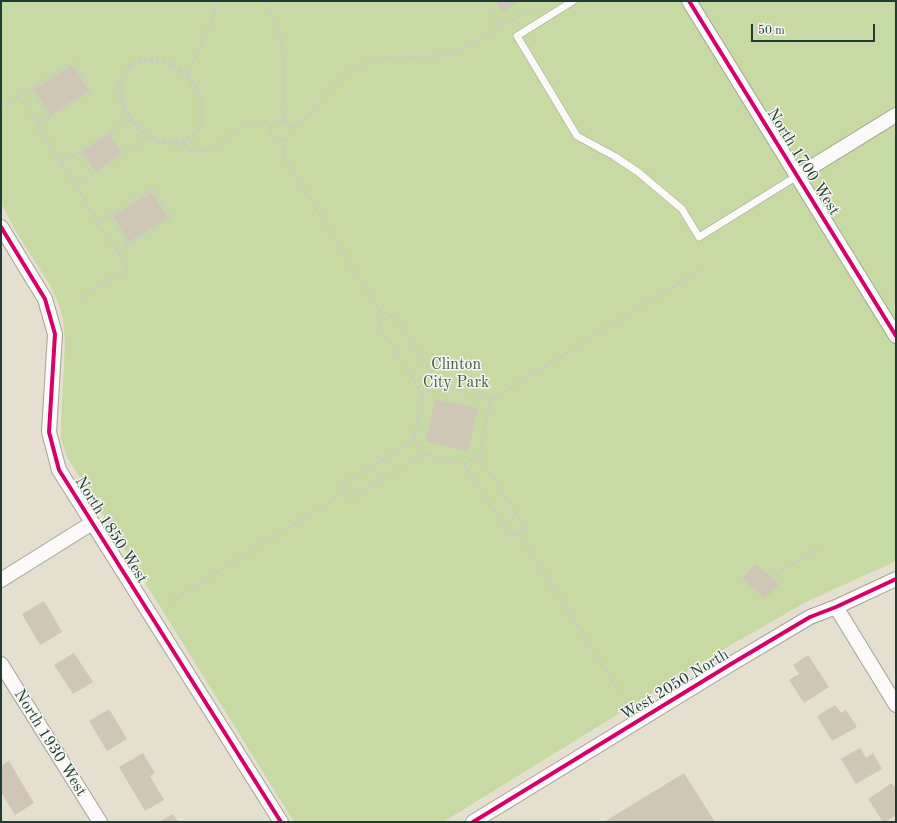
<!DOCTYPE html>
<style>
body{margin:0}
#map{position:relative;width:897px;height:823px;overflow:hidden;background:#e4dfcf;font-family:"Old Standard TT",serif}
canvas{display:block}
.frame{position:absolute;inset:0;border:2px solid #1f3d34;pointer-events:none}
.scale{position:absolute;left:751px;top:24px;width:124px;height:18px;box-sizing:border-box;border:2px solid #1f3d34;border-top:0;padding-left:5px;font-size:12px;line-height:14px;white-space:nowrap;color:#1f3d34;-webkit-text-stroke:3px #f6f6f2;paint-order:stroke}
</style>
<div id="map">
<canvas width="897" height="823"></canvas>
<div class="frame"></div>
<div class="scale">50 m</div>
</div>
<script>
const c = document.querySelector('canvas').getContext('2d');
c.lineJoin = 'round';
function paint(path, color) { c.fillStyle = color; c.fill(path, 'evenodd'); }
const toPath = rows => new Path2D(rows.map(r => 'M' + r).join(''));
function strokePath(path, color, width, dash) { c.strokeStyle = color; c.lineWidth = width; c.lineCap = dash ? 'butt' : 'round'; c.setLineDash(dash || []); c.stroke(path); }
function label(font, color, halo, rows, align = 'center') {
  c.font = font + ' "Old Standard TT",serif'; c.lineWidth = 3; c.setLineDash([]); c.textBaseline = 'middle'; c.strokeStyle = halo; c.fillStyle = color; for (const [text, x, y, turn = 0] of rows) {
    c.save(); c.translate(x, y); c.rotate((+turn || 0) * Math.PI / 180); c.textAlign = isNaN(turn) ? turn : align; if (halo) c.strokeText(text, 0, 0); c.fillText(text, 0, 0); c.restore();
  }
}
const green = toPath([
 [1,1,896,1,896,561,806,602,724,649,443,822,294,822,67,457,61,439,61,426,65,342,63,319,59,305,51,287,15,230,1,203]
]);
const building = toPath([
 [496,1,520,1,502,12],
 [72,65,89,91,50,115,34,89],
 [109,134,121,154,95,171,82,151],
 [152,192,168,218,129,242,113,216],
 [435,399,478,408,468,452,426,441],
 [756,564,779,584,765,599,742,578],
 [44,601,62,632,40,645,22,614],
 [74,653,93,682,73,694,54,665],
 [808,655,829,687,804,703,789,680,799,674,793,665],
 [835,705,841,713,846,710,857,727,832,741,817,716],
 [109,709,127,739,107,751,89,721],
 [860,748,866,758,873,753,882,769,856,784,841,759],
 [143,753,155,773,150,776,164,800,145,811,119,767],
 [9,761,34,803,15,815,1,792,1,766],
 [684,773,715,822,604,822],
 [892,783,896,790,896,801,895,801,896,803,896,815,885,822,883,822,868,799],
 [173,814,178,822,159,822]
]);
const path = toPath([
 [265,1,272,16,280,35,284,58,283,122],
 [482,1,491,12,501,27],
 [144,61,155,61,166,64,175,68,186,77,194,88,200,102,201,115,199,125,195,132,190,137,182,141,173,142,160,140,145,132,134,121,126,108,121,93,122,81,127,71,133,65,144,61],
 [187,75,211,24,218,1],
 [31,89,49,118],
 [20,96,37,125,61,163,76,184,98,223,128,268,79,298],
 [1,107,73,62,91,92,37,125],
 [290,128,286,122,281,121,276,122,272,125,270,130,272,135,276,139,280,140,285,139,288,135,290,128,299,123,313,111,336,82,342,77,358,66,373,60,383,58,430,57,453,53,469,46,544,1],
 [110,133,123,154],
 [283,139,284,155,286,160,385,319],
 [183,144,161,143,145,136,135,126,124,109,119,96,119,85,123,72,131,64,142,59,162,60,170,63,181,70,190,78,196,86,201,96,204,107,204,115,201,125,197,134,190,140,183,144,189,150,198,152,210,150,220,145,238,127,249,123,262,123,272,126],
 [80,152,93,174],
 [61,163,131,120],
 [76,184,149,138],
 [110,215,128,245],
 [98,223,153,188,171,219,117,251],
 [422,394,378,324,394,314,438,383],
 [491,400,438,383,422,394,414,440,423,454,464,464,479,456,491,400,705,267],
 [414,440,342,485,345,492,350,499,423,454],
 [464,464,512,537,526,528,479,456],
 [519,533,622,696],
 [771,577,823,546],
 [171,601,345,492]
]);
const service = toPath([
 [573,1,517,36,577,136,614,156,638,172,682,209,699,237,797,176]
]);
const minor = toPath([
 [689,1,896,336],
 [797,176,896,115],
 [1,227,45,299,55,334,49,432,59,470,153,619,281,822],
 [1,580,92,523],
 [836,607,896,705],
 [1,664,100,822],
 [473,822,731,664,810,617,836,607,896,579]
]);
const cycleway = toPath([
 [689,1,896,336],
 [1,227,45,299,55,334,49,432,59,470,153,619,281,822],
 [473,822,731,664,810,617,836,607,896,579]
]);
const streetNames = [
 ["North 1700 West",803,162,58],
 ["North 1850 West",111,530,58],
 ["West 2050 North",675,685,-31],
 ["North 1930 West",50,743,58]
];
const parkNames = [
 ["Clinton",456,365],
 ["City Park",456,383]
];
paint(green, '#c8daa3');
paint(building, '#d0c6b7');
strokePath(service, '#a2a399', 8);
strokePath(minor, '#a2a399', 16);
strokePath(path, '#c9cbc6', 2.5, [3, 3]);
strokePath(service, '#fbfaf8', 7);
strokePath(minor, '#fbfaf8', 14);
strokePath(cycleway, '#d6006c', 4);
label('16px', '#1f3d34', '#f6f6f2', streetNames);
label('16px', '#3c5c43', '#f6f6f2', parkNames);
</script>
